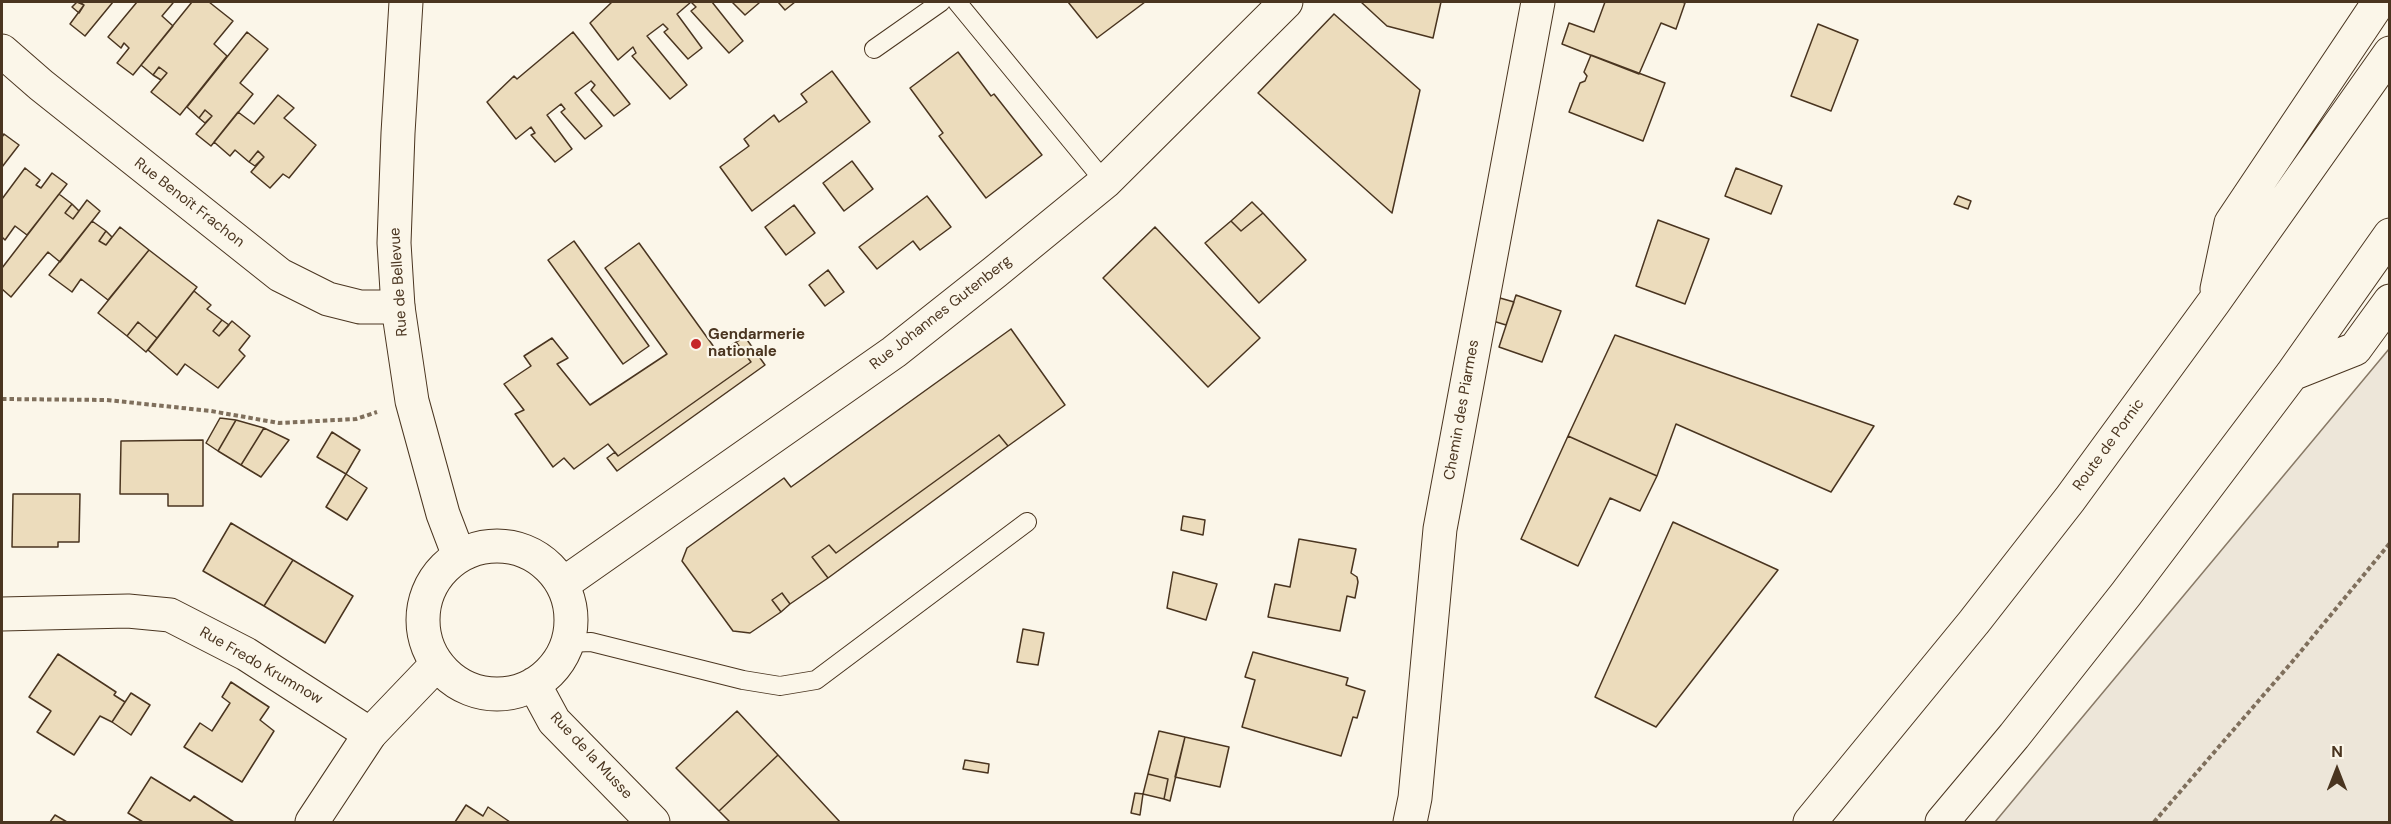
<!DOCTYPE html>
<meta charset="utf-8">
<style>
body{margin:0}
#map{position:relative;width:2391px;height:824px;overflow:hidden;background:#fbf6e9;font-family:"DM Sans",sans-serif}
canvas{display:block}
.frame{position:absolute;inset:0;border:3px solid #4a3520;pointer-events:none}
.north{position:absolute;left:2307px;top:740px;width:60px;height:60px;-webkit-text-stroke:4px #fbf6e9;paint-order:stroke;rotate:0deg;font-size:16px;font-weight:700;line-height:24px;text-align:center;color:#4a3520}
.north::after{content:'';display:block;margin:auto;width:21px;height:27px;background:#4a3520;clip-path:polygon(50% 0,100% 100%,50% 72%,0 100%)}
</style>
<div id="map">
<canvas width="2391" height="824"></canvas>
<div class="frame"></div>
<div class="north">N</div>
</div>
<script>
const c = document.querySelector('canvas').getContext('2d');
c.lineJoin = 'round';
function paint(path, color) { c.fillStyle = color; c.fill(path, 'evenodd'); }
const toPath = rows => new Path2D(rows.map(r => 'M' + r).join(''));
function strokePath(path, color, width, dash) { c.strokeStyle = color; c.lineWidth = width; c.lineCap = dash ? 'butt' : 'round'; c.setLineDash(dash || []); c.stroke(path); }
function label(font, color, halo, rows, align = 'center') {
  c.font = font + ' "DM Sans",sans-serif'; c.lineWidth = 4.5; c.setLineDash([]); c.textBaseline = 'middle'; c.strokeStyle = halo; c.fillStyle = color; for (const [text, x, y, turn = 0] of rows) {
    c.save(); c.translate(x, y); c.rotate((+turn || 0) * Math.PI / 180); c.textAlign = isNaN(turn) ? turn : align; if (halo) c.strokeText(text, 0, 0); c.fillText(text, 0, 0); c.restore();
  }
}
const green = toPath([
 [2389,349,2389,822,1995,822,2389,349]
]);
const building = toPath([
 [77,2,84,5,79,13,72,7,77,2],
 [80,2,113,2,85,36,70,24,84,5,80,2],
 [137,2,171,2,173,3,162,16,173,26,133,75,117,63,129,48,124,43,121,48,108,37,137,2],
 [192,2,209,2,233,21,214,44,227,56,180,115,151,92,167,73,159,67,153,75,141,65,192,2],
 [612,2,712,2,743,41,729,53,691,11,696,7,691,2,677,14,702,48,688,59,664,32,668,29,663,24,647,36,687,85,670,99,632,56,636,53,633,47,618,60,590,23,612,2],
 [732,2,758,2,759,3,745,15,732,2],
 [778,2,795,2,785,10,778,2],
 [1068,2,1145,2,1097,38,1068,2],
 [1361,2,1441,2,1433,38,1387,26,1361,2],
 [1605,2,1682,2,1685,3,1676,29,1661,23,1639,74,1562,44,1569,23,1594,32,1605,2],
 [1334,14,1420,90,1392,213,1258,93,1334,14],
 [1818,24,1858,40,1831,111,1791,96,1818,24],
 [247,32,268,49,240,83,253,94,211,146,196,134,212,116,205,110,199,118,187,107,247,32],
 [573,32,630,104,614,116,591,90,595,85,591,81,575,93,602,126,585,139,561,112,565,109,561,104,547,115,572,149,555,162,531,135,535,133,531,127,516,139,487,102,514,76,517,79,573,32],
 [958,52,991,96,994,94,1042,155,986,198,939,136,943,133,910,88,958,52],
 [1591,55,1665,83,1643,141,1569,112,1580,83,1585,81,1587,76,1584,72,1591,55],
 [159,67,167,73,161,80,153,75,159,67],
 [832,71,870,122,752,211,720,167,749,146,744,139,774,115,779,122,807,102,801,94,832,71],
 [278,95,294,108,284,118,316,145,289,178,283,174,270,188,251,172,264,157,258,151,249,162,235,150,230,156,214,142,238,112,254,124,278,95],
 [205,110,212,116,205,123,199,118,205,110],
 [4,134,19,145,2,167,2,137,4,134],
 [258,151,264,157,255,166,249,162,258,151],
 [852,161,873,189,844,211,823,183,852,161],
 [25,168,40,180,36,185,41,188,52,173,67,184,27,235,15,226,5,240,2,237,2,199,25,168],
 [1736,168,1782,186,1771,214,1725,196,1736,168],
 [59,194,72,204,65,213,73,219,87,200,100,211,60,262,48,252,11,297,2,289,2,268,59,194],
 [927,196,951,227,920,250,913,241,877,269,859,247,927,196],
 [1958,196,1971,201,1968,209,1954,204,1958,196],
 [1252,202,1263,213,1241,231,1231,221,1252,202],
 [72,204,79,211,73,219,65,213,72,204],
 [794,205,815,233,786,255,765,227,794,205],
 [1263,213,1306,260,1259,303,1205,243,1231,221,1241,231,1263,213],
 [1658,220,1709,239,1685,304,1636,286,1658,220],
 [92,221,106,231,99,241,106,245,120,227,149,250,108,300,81,279,72,292,49,275,92,221],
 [1155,227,1260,338,1208,387,1103,278,1155,227],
 [106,231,112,237,106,245,99,241,106,231],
 [574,241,649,346,623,364,548,260,574,241],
 [639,243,719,354,736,342,751,362,618,456,608,444,574,469,564,458,553,467,515,414,524,410,504,384,531,366,524,356,552,338,568,358,557,364,590,405,667,354,605,268,639,243],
 [149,250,197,287,157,338,138,322,127,336,98,313,149,250],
 [828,270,844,292,825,306,809,285,828,270],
 [194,291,211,305,207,309,222,320,213,331,219,336,232,321,250,336,239,350,245,356,218,388,185,364,177,375,148,350,194,291],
 [1516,295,1561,311,1542,362,1499,347,1516,295],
 [1500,298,1514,302,1506,325,1493,321,1500,298],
 [222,320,229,325,219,336,213,331,222,320],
 [138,322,157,338,146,352,127,336,138,322],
 [1011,329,1065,405,1008,446,999,435,836,553,829,545,812,557,828,578,790,604,782,593,772,600,781,612,750,633,733,631,682,561,687,548,784,478,791,487,1011,329],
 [1615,335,1874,426,1831,492,1676,424,1657,476,1568,436,1615,335],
 [745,337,765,365,617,471,607,458,615,452,618,456,751,362,736,342,745,337],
 [220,418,236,420,218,451,206,443,220,418],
 [236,420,264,428,241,465,218,451,236,420],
 [264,428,289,440,261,477,241,465,264,428],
 [332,432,360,450,346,474,317,457,332,432],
 [999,435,1008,446,828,578,812,557,829,545,836,553,999,435],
 [1568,436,1657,476,1640,511,1610,498,1578,566,1521,539,1568,436],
 [203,440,203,506,168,506,168,494,120,494,121,441,203,440],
 [346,474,367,488,347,520,326,507,346,474],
 [13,494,80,494,79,542,58,542,58,547,12,547,13,494],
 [1183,516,1205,520,1203,535,1181,530,1183,516],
 [1673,522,1778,570,1656,727,1595,697,1673,522],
 [231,523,293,560,264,606,203,571,231,523],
 [1299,539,1356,549,1351,573,1357,577,1358,582,1355,598,1347,596,1340,631,1268,617,1275,584,1290,587,1299,539],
 [293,560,353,596,325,643,264,606,293,560],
 [1173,572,1217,584,1206,620,1167,608,1173,572],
 [782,593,790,604,781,612,772,600,782,593],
 [1023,629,1044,633,1038,665,1017,662,1023,629],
 [1253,652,1348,678,1346,685,1365,691,1357,718,1353,717,1341,756,1242,727,1255,680,1245,677,1253,652],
 [58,654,116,692,114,695,125,702,112,722,100,716,74,755,37,732,51,711,29,697,58,654],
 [231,682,269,707,260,720,274,731,242,782,184,747,200,723,212,731,230,703,222,697,231,682],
 [131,693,150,705,131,735,112,722,131,693],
 [737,711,778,755,719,811,676,768,737,711],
 [1159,731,1185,737,1170,801,1164,799,1168,779,1148,774,1159,731],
 [1185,737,1229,747,1220,787,1175,777,1185,737],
 [778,755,840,822,730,822,719,811,778,755],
 [965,760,989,764,988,773,963,769,965,760],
 [1148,774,1168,779,1164,799,1143,794,1148,774],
 [151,777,190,801,194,796,234,822,143,822,128,813,151,777],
 [1135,793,1143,794,1140,815,1131,813,1135,793],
 [466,805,483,816,488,807,510,822,455,822,466,805],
 [55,815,67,822,50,822,55,815]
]);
const path = toPath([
 [2,399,107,400,211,411,279,423,356,419,377,412],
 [2154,822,2292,662,2390,543]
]);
const lane = toPath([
 [957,2,1105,182],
 [874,49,941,2],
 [568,643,591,642,743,680,780,686,816,680,1027,522]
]);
const street = toPath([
 [2,51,41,85,280,275,328,299,360,307,398,307],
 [563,584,894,352,995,272,1105,182,1286,2],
 [2,614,128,611,170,615,246,654,370,734],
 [1410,822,1415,798,1440,529,1538,2]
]);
const secondary = toPath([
 [406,2,398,133,394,243,398,307,412,401,443,514,459,556],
 '423 620a74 74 0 1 1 148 0a74 74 0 1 1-148 0Z',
 [534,684,554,721,653,822],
 [312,822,370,734,437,664]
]);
const highway = toPath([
 [2217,289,2231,223,2379,2],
 [2292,374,2355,349,2390,301],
 [1810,822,1974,622,2070,499,2214,302,2390,53],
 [1942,822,2014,736,2126,594,2292,374,2390,235]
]);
const markers = [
 [696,344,6,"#c62828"]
];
const streetNames = [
 ["Rue Benoît Frachon",189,203,38],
 ["Rue de Bellevue",399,282,-94],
 ["Rue Johannes Gutenberg",941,313,-38],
 ["Chemin des Piarmes",1462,410,-80],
 ["Route de Pornic",2109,445,-54],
 ["Rue Fredo Krumnow",261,666,30],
 ["Rue de la Musse",591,756,47]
];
const poiNames = [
 ["Gendarmerie",708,335],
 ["nationale",708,352]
];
paint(green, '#ede6d9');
strokePath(green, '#887966', 1.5);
paint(building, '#ecdcbc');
strokePath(building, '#4a3520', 1.5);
strokePath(lane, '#4a3520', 20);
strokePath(street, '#4a3520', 35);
strokePath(secondary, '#4a3520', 35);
strokePath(highway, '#4a3520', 35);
strokePath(path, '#7f6f5c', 4, [4.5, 3]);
strokePath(lane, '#fbf6e9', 18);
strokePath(street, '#fbf6e9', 33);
strokePath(secondary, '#fbf6e9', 33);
strokePath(highway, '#fbf6e9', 33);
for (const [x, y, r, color] of markers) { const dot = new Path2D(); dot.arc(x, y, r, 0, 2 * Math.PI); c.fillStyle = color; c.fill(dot); strokePath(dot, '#fbf6e9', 2); }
label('15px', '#4a3520', '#fbf6e9', streetNames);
label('bold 15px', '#4a3520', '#fbf6e9', poiNames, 'left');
</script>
